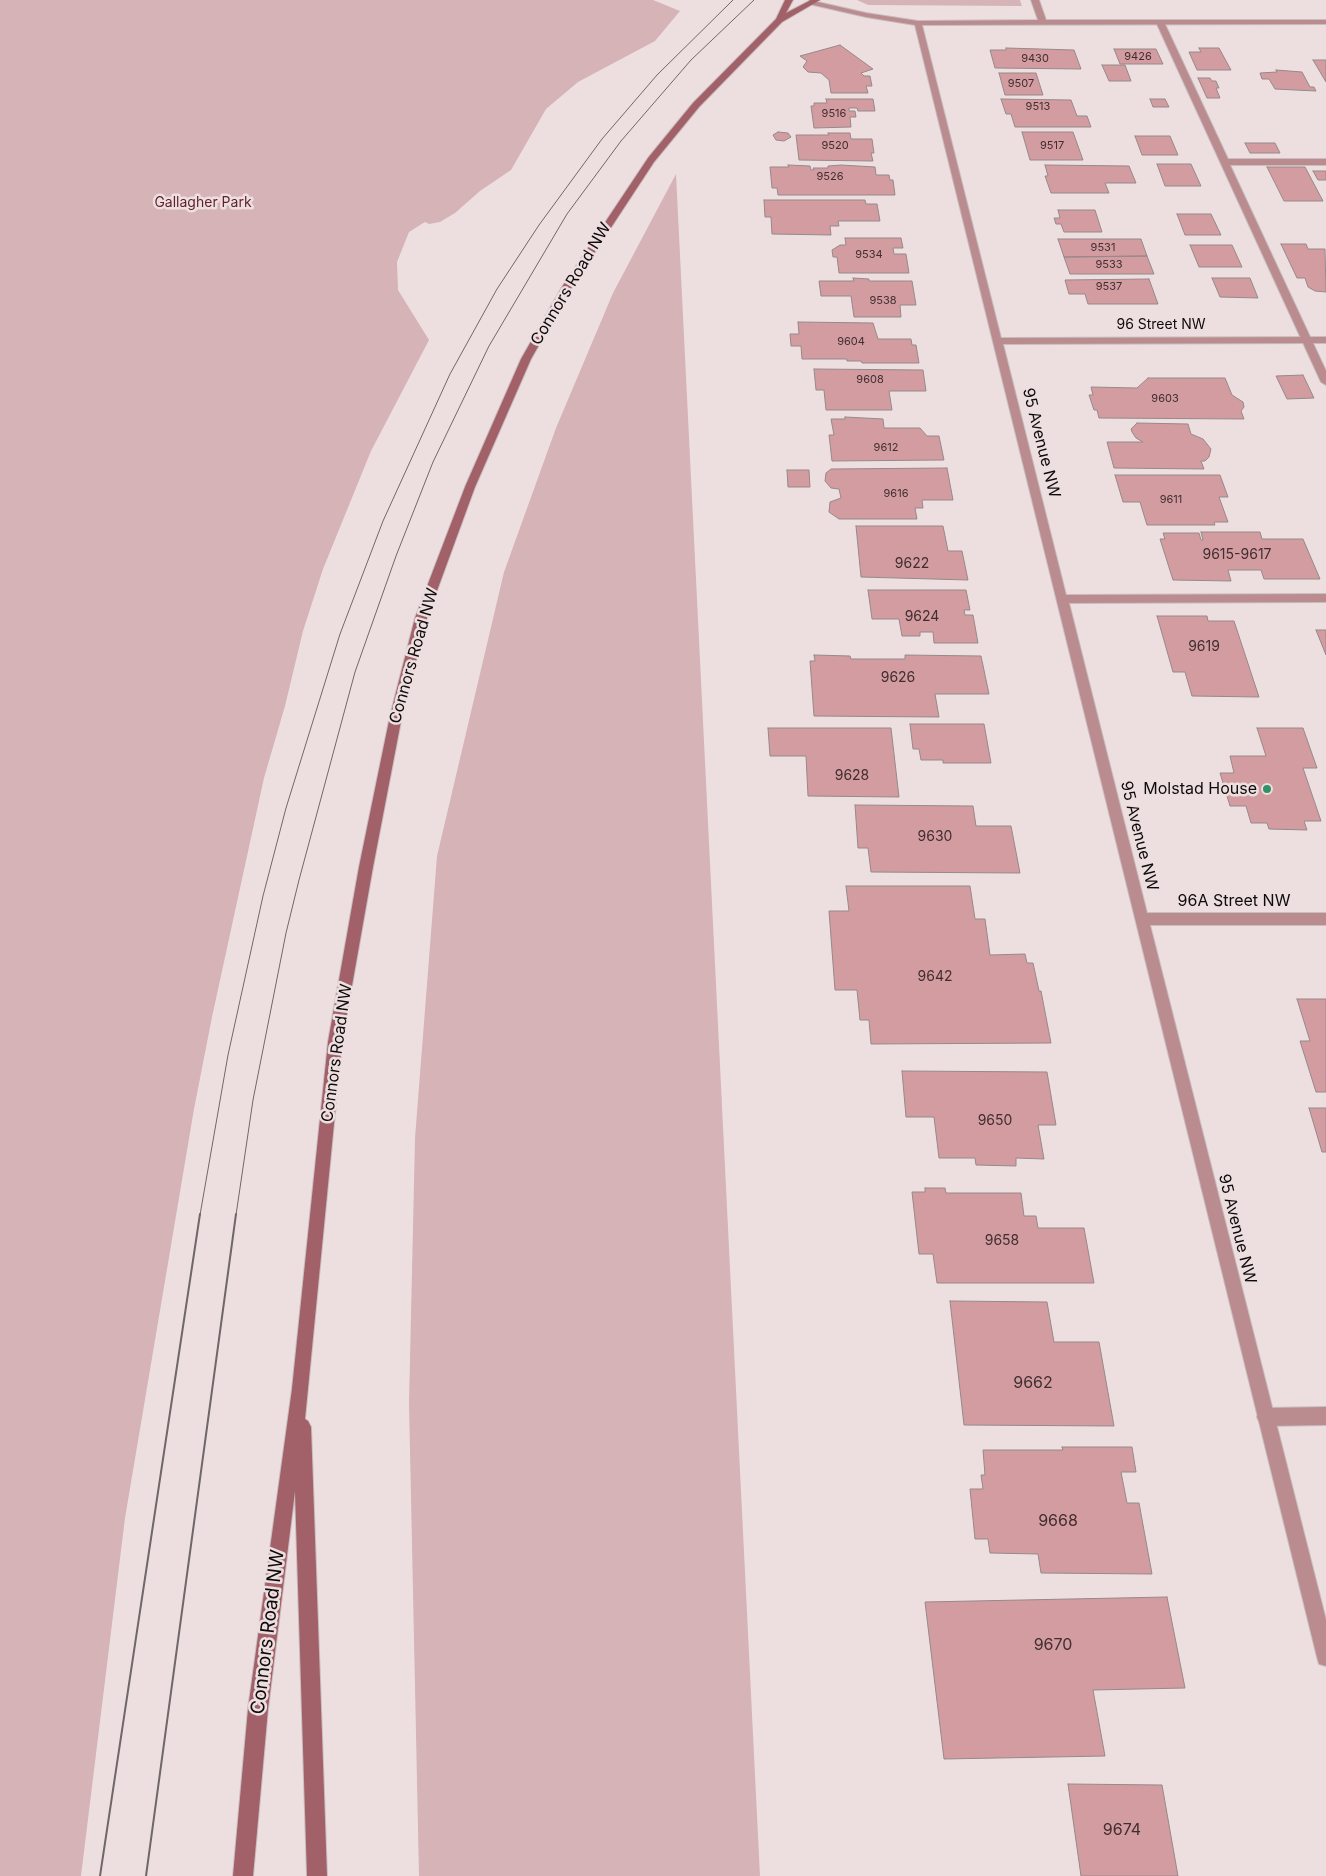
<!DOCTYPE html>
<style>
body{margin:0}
canvas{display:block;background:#eddfe0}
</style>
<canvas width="1326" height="1876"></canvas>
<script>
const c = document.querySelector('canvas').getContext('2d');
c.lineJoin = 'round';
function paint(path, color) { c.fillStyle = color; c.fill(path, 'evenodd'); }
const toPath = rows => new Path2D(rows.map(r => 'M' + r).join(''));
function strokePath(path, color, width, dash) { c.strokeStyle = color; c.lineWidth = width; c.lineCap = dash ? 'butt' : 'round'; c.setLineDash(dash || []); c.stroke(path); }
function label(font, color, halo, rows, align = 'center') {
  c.font = font + ' Inter,sans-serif'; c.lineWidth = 5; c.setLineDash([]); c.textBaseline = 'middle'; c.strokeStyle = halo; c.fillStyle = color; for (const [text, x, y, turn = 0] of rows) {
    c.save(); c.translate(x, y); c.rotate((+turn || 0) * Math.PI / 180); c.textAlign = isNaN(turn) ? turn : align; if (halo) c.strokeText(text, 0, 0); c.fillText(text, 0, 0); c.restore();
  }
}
const green = toPath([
 [0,0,653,0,680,11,655,41,578,82,546,109,511,170,480,191,455,213,440,222,429,224,425,222,409,232,397,262,398,290,429,340,371,451,323,569,303,631,285,706,264,778,212,1017,194,1109,125,1518,81,1876,0,1876],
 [857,0,1020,0,1022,6,868,5],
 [676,174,760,1876,419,1876,409,1403,415,1138,437,856,504,572,556,428,613,293]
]);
const building = toPath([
 [840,45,873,69,861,73,864,76,870,76,872,86,866,86,868,93,831,93,829,80,821,73,808,72,803,67,807,61,800,56,840,45],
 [1006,48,1074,50,1081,69,995,68,990,50,1006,50,1006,48],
 [1199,48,1219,48,1231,70,1197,70,1189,52,1201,52,1199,48],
 [1114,49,1156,49,1163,64,1120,64,1114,49],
 [1313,60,1326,60,1326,82,1313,60],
 [1102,65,1125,65,1131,81,1109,81,1102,65],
 [1276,70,1302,72,1310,87,1314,87,1316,91,1275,89,1269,79,1262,79,1260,73,1277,72,1276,70],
 [999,73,1036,73,1043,95,1005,95,999,73],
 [1198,78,1210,78,1212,81,1216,81,1219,88,1216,88,1220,98,1207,98,1198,78],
 [826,99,873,99,875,111,858,111,857,108,849,108,849,111,855,111,856,117,850,117,851,127,814,128,811,106,814,106,814,103,827,103,826,99],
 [1001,99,1071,100,1077,116,1087,116,1091,127,1015,127,1011,114,1006,114,1001,99],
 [1150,99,1165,99,1169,107,1153,107,1150,99],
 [778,132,788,133,791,137,784,141,776,140,773,135,778,132],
 [1022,132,1073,132,1083,160,1030,160,1022,132],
 [828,133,850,133,851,139,872,139,874,153,871,153,873,161,799,160,796,135,829,135,828,133],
 [1135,136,1170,136,1178,155,1142,155,1135,136],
 [1245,143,1275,143,1280,153,1250,153,1245,143],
 [1157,164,1191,164,1201,186,1165,186,1157,164],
 [788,165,810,166,811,170,814,170,813,168,828,168,828,166,841,165,875,167,876,175,889,175,890,180,893,180,895,195,778,195,777,188,772,188,770,167,789,167,788,165],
 [1045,165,1129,166,1136,183,1105,183,1109,193,1051,193,1045,176,1048,176,1045,165],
 [1267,167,1305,167,1323,201,1284,201,1267,167],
 [1313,171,1326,171,1326,180,1318,180,1313,171],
 [764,200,865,200,866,204,877,204,880,221,838,221,839,226,830,226,831,235,772,234,771,217,765,217,764,200],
 [1058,210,1095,210,1102,232,1064,232,1061,224,1056,224,1054,218,1060,218,1058,210],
 [1177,214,1211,214,1221,235,1185,235,1177,214],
 [845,238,901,238,903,248,893,248,894,254,906,254,909,273,839,273,837,257,833,257,832,250,840,245,846,245,845,238],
 [1058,239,1141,239,1147,256,1064,257,1058,239],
 [1281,244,1306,244,1308,249,1325,249,1326,292,1315,291,1308,287,1305,278,1297,278,1281,244],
 [1190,245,1232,245,1242,267,1199,267,1190,245],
 [1147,256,1154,274,1070,274,1064,257,1147,256],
 [853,278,869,279,869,281,912,281,916,305,900,305,901,317,854,317,851,296,821,296,819,281,854,281,853,278],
 [1212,278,1250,278,1258,298,1220,297,1212,278],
 [1149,279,1158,304,1088,304,1085,294,1069,294,1065,280,1149,279],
 [798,322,873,323,878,339,911,339,912,345,916,345,919,363,862,363,861,361,847,361,847,359,802,359,801,346,791,346,790,334,799,334,798,322],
 [814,369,923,370,926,391,889,391,892,410,826,410,824,390,816,390,814,369],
 [1303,375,1314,398,1287,399,1276,376,1303,375],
 [1148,378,1225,378,1232,395,1243,402,1244,407,1241,411,1244,419,1099,418,1097,410,1094,410,1089,395,1093,395,1091,387,1137,388,1148,378],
 [845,417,883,419,884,428,920,428,927,436,939,436,944,460,832,461,829,435,834,435,831,419,845,419,845,417],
 [1137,423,1188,424,1191,434,1203,439,1211,449,1209,457,1205,461,1201,461,1204,469,1114,468,1107,442,1143,442,1136,438,1132,432,1131,429,1137,423],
 [947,468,953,500,922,500,923,508,915,508,917,519,839,519,829,512,830,502,841,498,839,489,831,488,825,481,826,473,831,469,947,468],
 [787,470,809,470,810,487,788,487,787,470],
 [1115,475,1220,475,1228,497,1219,497,1228,522,1214,522,1215,525,1147,525,1140,502,1123,502,1115,475],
 [856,526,943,526,948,551,962,551,968,580,861,577,856,526],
 [1201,532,1260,532,1262,539,1303,539,1320,579,1264,579,1261,570,1228,570,1231,581,1173,580,1160,539,1165,539,1163,533,1199,533,1201,540,1203,540,1201,532],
 [868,590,966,590,970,610,964,610,965,615,973,615,978,643,934,643,933,632,920,632,920,636,902,636,899,619,872,619,868,590],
 [1157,616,1207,616,1208,621,1234,621,1259,697,1192,696,1185,672,1173,672,1157,616],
 [1316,630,1326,630,1326,655,1316,630],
 [814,655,850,656,851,659,905,659,905,655,981,656,989,694,935,694,939,717,814,716,810,661,815,661,814,655],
 [910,724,984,724,991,763,943,763,943,760,921,760,919,749,913,749,910,724],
 [768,728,891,728,899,797,808,796,806,756,770,756,768,728],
 [1257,728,1303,728,1317,768,1303,768,1321,821,1304,821,1307,830,1269,829,1267,823,1251,823,1246,806,1230,806,1220,773,1234,773,1230,756,1266,756,1257,728],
 [855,805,973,806,976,826,1011,826,1020,873,871,872,868,848,858,848,855,805],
 [846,886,970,886,975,919,985,919,990,955,1025,954,1027,963,1033,963,1039,991,1041,991,1051,1043,871,1044,869,1020,860,1020,857,990,835,990,829,911,849,911,846,886],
 [1297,999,1326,999,1326,1092,1316,1092,1300,1041,1310,1041,1297,999],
 [902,1071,1047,1072,1056,1125,1038,1125,1044,1159,1016,1158,1016,1166,976,1165,975,1158,939,1158,934,1117,906,1117,902,1071],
 [1309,1108,1326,1108,1326,1152,1322,1152,1309,1108],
 [925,1188,945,1188,946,1193,1021,1193,1024,1216,1036,1216,1038,1228,1084,1228,1094,1283,937,1283,933,1254,919,1254,912,1192,925,1192,925,1188],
 [950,1301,1047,1302,1054,1342,1099,1342,1114,1426,964,1425,950,1301],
 [1062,1447,1132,1447,1136,1472,1121,1472,1127,1503,1139,1503,1152,1574,1041,1573,1038,1554,990,1553,988,1539,975,1539,970,1489,983,1489,981,1475,985,1475,983,1450,1063,1450,1062,1447],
 [1167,1597,1185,1688,1093,1690,1105,1756,944,1759,925,1602,1167,1597],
 [1068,1784,1162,1785,1178,1876,1081,1876,1068,1784]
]);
const service = toPath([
 [1157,20,1164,22,1228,159,1326,159,1326,165,1230,165,1326,371,1326,385,1321,382,1156,22,1157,20],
 [1326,1407,1326,1425,1266,1426,1260,1423,1257,1417,1260,1411,1266,1408,1326,1407]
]);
const minor = toPath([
 [809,0,866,13,918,21,1038,20,1031,0,1039,0,1046,20,1326,20,1326,24,922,25,1001,338,1326,337,1326,343,1003,344,1066,595,1326,594,1326,602,1069,603,1147,913,1326,913,1326,925,1150,925,1326,1620,1326,1666,1319,1664,1317,1657,915,25,866,17,809,4,809,0]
]);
const secondary = toPath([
 [785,0,793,0,786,13,811,0,820,0,782,22,699,107,654,162,572,287,531,359,475,487,427,618,402,716,373,867,342,1042,305,1419,308,1421,311,1427,327,1876,307,1876,295,1491,268,1709,253,1876,233,1876,248,1709,292,1389,328,1042,359,867,390,716,415,618,465,487,521,359,562,287,648,158,693,103,776,19,785,0]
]);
const tramFar1 = toPath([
 [200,1215,228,1055,263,896,286,808,340,634,383,521,450,374,497,289,539,225,602,139,657,75,733,0],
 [236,1215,253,1100,286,933,299,880,355,672,396,556,433,462,489,346,567,214,621,141,691,60,754,0]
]);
const tram = toPath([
 [100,1876,200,1214],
 [146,1876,236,1214]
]);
const markers = [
 [1267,789,5,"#33916a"]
];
const farNumbernames = [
 ["9426",1138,57],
 ["9430",1035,59],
 ["9507",1021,84],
 ["9513",1038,107],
 ["9516",834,114],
 ["9520",835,146],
 ["9517",1052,146],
 ["9526",830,177],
 ["9531",1103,248],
 ["9534",869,255],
 ["9533",1109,265],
 ["9537",1109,287],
 ["9538",883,301],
 ["9604",851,342],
 ["9608",870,380],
 ["9603",1165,399],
 ["9612",886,448],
 ["9616",896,494],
 ["9611",1171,500]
];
const farParknames = [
 ["Gallagher Park",203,203]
];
const farStreetnames = [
 ["96 Street NW",1161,325]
];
const numberNames = [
 ["9615-9617",1237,555],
 ["9622",912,564],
 ["9624",922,617],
 ["9619",1204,647],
 ["9626",898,678],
 ["9628",852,776],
 ["9630",935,837],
 ["9642",935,977],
 ["9650",995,1121],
 ["9658",1002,1241]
];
const streetNames = [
 ["Connors Road NW",571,284,-59],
 ["95 Avenue NW",1041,443,76],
 ["Connors Road NW",414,656,-74],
 ["95 Avenue NW",1139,836,76],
 ["96A Street NW",1234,901],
 ["Connors Road NW",337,1053,-82],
 ["95 Avenue NW",1237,1229,76]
];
const poiNames = [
 ["Molstad House",1257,789]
];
const nearNumbernames = [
 ["9662",1033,1383],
 ["9668",1058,1521],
 ["9670",1053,1645],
 ["9674",1122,1830]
];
const nearStreetnames = [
 ["Connors Road NW",268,1632,-83]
];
paint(green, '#d6b3b6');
paint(building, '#d29ca1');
strokePath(building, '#96898a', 1);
strokePath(service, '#c9bdbe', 2);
strokePath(minor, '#c9bdbe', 2);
strokePath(secondary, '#c9bdbe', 2);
paint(service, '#ba8c90');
paint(minor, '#ba8c90');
paint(secondary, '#a26069');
strokePath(tramFar1, '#706768', 1);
strokePath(tram, '#706768', 2);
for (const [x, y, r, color] of markers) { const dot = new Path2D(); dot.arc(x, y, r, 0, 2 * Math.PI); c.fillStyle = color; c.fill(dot); strokePath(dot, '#eddfe0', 2); }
label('11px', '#402e30', null, farNumbernames);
label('14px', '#611f2c', '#eddfe0', farParknames);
label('14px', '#0f0a0b', '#eddfe0', farStreetnames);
label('14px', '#402e30', null, numberNames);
label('16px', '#0f0a0b', '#eddfe0', streetNames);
label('16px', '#0f0a0b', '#eddfe0', poiNames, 'right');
label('16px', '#402e30', null, nearNumbernames);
label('19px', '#0f0a0b', '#eddfe0', nearStreetnames);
</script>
